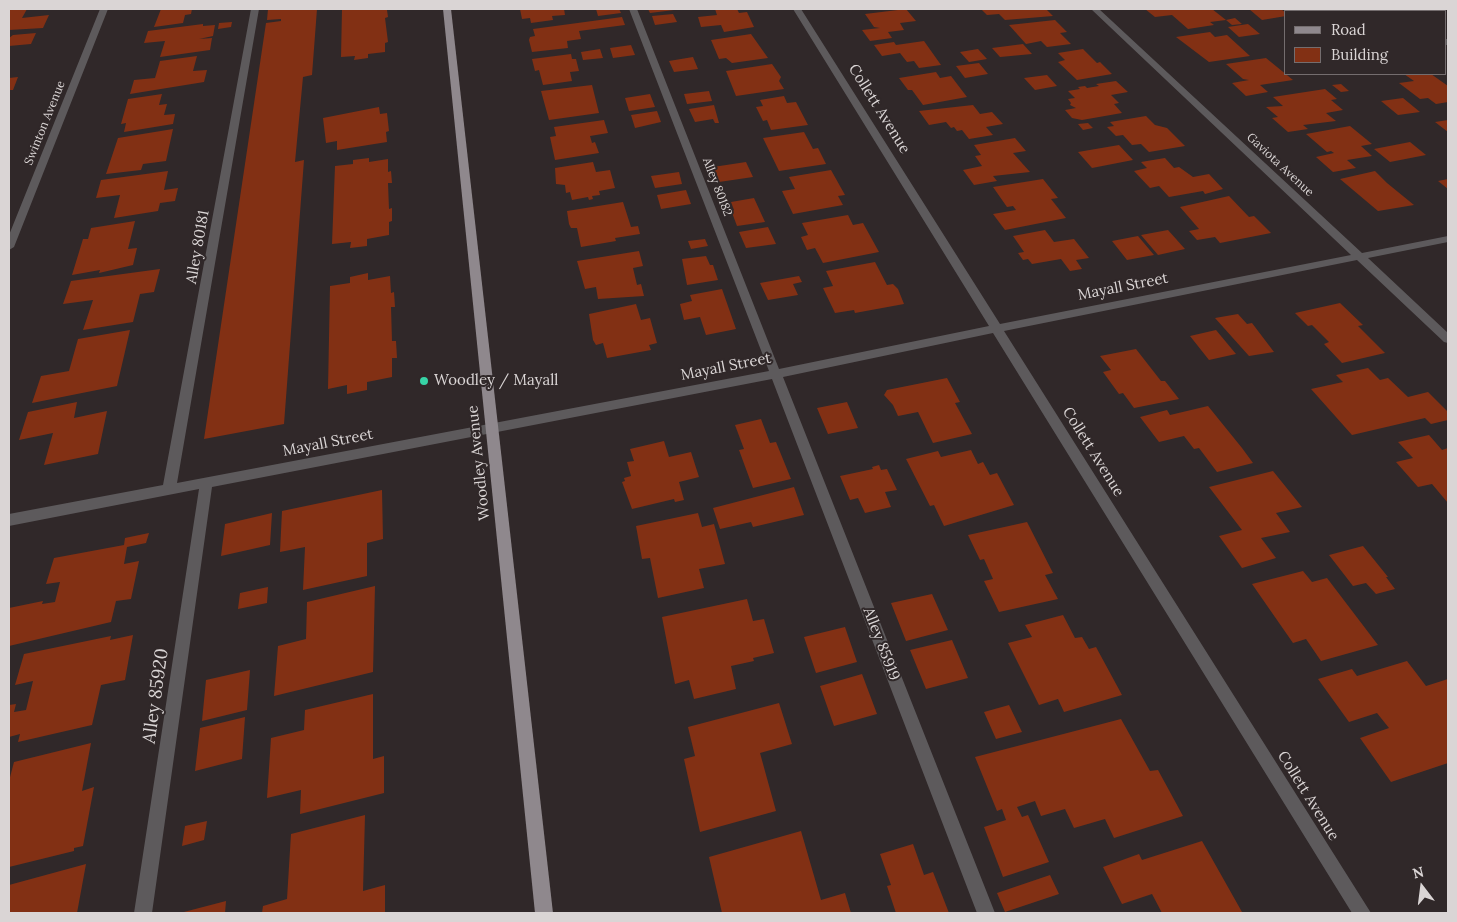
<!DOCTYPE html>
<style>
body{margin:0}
#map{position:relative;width:1457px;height:922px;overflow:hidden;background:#302829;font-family:Lora,serif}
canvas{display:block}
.frame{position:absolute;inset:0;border:10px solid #dad5d5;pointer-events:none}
.legend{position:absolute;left:1284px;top:10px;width:162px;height:65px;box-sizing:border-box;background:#302829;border:1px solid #746d6e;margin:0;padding:6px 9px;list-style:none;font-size:15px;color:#dad5d5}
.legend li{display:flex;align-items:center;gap:10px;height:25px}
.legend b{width:25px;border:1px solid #746d6e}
.north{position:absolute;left:1397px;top:862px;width:50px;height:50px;-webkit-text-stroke:4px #302829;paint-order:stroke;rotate:345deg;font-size:14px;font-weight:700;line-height:20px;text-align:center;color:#dad5d5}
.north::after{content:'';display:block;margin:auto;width:18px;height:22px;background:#dad5d5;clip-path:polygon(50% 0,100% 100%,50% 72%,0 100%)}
</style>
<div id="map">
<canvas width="1457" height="922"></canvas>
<div class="frame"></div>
<ul class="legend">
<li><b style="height:6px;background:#8f888d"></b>Road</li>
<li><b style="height:14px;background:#823014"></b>Building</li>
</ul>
<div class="north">N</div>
</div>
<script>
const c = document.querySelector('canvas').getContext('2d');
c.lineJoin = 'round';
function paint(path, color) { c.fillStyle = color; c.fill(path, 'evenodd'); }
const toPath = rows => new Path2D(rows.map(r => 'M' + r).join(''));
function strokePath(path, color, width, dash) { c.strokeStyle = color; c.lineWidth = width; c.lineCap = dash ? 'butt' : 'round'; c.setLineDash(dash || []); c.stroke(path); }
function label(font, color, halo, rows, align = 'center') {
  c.font = font + ' Lora,serif'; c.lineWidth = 4; c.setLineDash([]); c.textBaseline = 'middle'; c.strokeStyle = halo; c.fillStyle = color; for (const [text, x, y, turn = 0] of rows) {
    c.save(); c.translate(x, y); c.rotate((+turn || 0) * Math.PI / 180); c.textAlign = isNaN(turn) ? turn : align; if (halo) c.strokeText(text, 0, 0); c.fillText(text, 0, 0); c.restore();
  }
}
const building = toPath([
 [9,9,27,9,22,18,49,15,43,28,9,30],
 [161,9,192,9,191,14,185,15,183,23,154,27],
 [268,9,317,9,312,75,303,77,295,162,304,160,284,424,204,439,266,23,281,21,281,19,267,20],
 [342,9,387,10,388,17,385,18,388,42,385,43,385,52,368,54,368,58,354,60,355,56,341,57],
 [520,9,564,9,565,15,552,16,553,20,531,23,530,18,522,19],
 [596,9,619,9,621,13,598,16],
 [648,9,674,9,674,10,650,13],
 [715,9,737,9,739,13,747,12,754,27,724,32,721,25,701,27,698,17,717,15],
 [906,9,916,21,900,23,904,30,888,32,892,38,870,41,862,30,880,28,874,27,865,14],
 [981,9,1046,9,1053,16,1005,20,999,14,987,15],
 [1145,9,1212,9,1226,20,1210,22,1214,25,1188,29,1172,15,1155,17],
 [1249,9,1281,9,1286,13,1286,16,1262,20],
 [673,14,677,22,655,25,652,16],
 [622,17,625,25,579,31,581,39,567,41,568,48,532,52,529,40,530,37,535,36,533,29],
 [1235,18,1242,24,1232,25,1226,20],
 [1055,20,1067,32,1060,33,1071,44,1047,47,1041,41,1026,44,1009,25],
 [232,22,231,27,218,29,219,23],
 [203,24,203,26,215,25,213,36,199,39,212,38,210,50,160,57,165,41,144,43,148,31],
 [1248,24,1260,34,1239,37,1228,27],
 [1210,32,1215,37,1227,35,1250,56,1209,62,1176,37],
 [36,33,31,44,9,46,9,38,13,35],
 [751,34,768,58,732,63,726,58,719,59,711,40],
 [924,41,941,65,919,68,914,61,907,62,900,53,882,56,874,45,894,42,896,45],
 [1023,44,1032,54,1000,57,992,48],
 [631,45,635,55,613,58,610,48],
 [600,49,603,58,583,60,581,52],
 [978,49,987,59,969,62,960,52],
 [1083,49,1097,63,1100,62,1112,74,1077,80,1058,62,1065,60,1058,53],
 [571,54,572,59,576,59,579,71,570,72,572,81,543,85,539,70,535,71,532,59],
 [197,56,193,71,207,70,204,82,130,94,134,80,155,78,160,61],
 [693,57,698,69,674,72,669,61],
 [1266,58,1293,80,1260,85,1268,92,1246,96,1232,83,1249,80,1243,79,1226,64],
 [979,63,988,74,965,78,956,66],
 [772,64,781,77,779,81,784,89,736,96,726,71],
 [936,72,940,78,951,76,967,97,923,105,912,90,908,90,899,78],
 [1404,74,1431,74,1448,86,1448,102,1436,104,1428,98,1420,99,1399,83,1414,81],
 [1047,75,1057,86,1035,90,1024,78],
 [18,77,13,90,9,90,9,78],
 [1116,81,1128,92,1111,95,1119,103,1114,104,1122,113,1082,120,1072,118,1065,110,1076,108,1070,105,1071,103,1068,99,1075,98,1068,91,1080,89,1078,87,1085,86,1087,88,1099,86,1096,84],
 [1341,84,1349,91,1341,92,1332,85],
 [592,85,599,113,549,120,541,91],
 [1325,89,1337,99,1331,100,1343,110,1326,113,1336,121,1303,125,1308,129,1288,132,1272,118,1278,117,1266,107,1283,106,1273,97],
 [709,91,712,101,687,104,684,94],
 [162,94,159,105,167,104,164,115,175,114,173,124,124,132,126,123,121,124,128,99],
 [650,94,655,107,629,111,625,98],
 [784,96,787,103,796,102,808,125,771,130,767,120,763,121,756,107,763,106,760,100],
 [1403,98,1420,112,1398,115,1381,101],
 [714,105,719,123,715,123,713,119,695,122,689,109],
 [973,105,980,114,992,112,1003,124,986,127,993,135,969,139,962,130,957,131,954,127,951,128,946,122,929,125,919,111],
 [379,107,380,114,387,113,389,131,386,132,387,142,337,150,337,141,326,143,323,118],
 [657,111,661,122,635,128,631,115],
 [1146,116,1155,125,1167,128,1185,146,1149,152,1141,144,1132,145,1123,135,1116,136,1107,127,1114,126,1110,122],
 [604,120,608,133,590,136,592,143,595,142,599,153,555,160,550,137,556,136,554,127],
 [1448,120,1448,132,1435,122],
 [1088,123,1093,128,1083,130,1078,124],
 [1350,126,1372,144,1361,146,1372,156,1347,160,1356,168,1333,172,1316,157,1334,153,1331,151,1327,152,1306,134],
 [173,129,166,161,143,164,141,170,106,174,118,138],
 [804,132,813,149,818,148,826,164,779,171,763,138],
 [1015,138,1026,151,1013,153,1030,172,993,176,997,181,974,185,963,170,982,166,975,156,981,155,974,145],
 [1410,142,1426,155,1390,162,1374,149],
 [1119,145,1133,160,1092,168,1078,152],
 [369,158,369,162,388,159,388,172,391,171,392,183,388,183,389,209,392,208,392,221,389,222,389,235,367,239,367,246,350,248,351,242,332,244,335,166,353,164,353,160],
 [1165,158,1174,168,1179,167,1193,177,1209,174,1223,189,1205,194,1203,191,1169,197,1159,186,1150,188,1134,171,1147,168,1141,162],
 [593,162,596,172,610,170,615,188,599,191,600,195,592,196,593,199,589,200,588,197,572,200,570,192,566,193,565,185,556,184,555,168],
 [746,162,753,177,719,182,713,167],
 [831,170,845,195,838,196,843,205,793,214,782,191,795,189,789,177],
 [168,171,164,190,178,188,175,201,160,203,158,211,114,218,120,195,96,198,101,180],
 [1375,171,1387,183,1414,205,1378,211,1340,179],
 [679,172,682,184,655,188,651,176],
 [1043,179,1058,198,1051,199,1066,218,1005,230,993,214,1016,210,1013,206,1007,207,993,187],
 [1448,179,1448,189,1438,181],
 [686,190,691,204,661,209,657,195],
 [1229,196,1249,217,1254,216,1271,233,1220,243,1215,237,1197,240,1189,231,1199,229,1180,207],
 [754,198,765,222,737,226,731,210,734,210,731,202],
 [623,202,631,227,638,226,640,234,615,238,616,241,581,247,577,228,571,228,569,224,567,211],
 [848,215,853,225,863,223,879,252,823,263,815,248,807,250,801,237,808,235,802,223],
 [135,221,128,249,137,248,133,265,99,273,100,270,72,275,83,239,88,239,91,228],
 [768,227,776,244,746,248,739,232],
 [1045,230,1054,242,1074,239,1089,258,1076,260,1082,269,1070,271,1061,259,1032,264,1028,259,1023,260,1018,253,1024,252,1013,236],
 [1168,230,1185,249,1158,255,1141,235],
 [1138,236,1154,255,1127,260,1112,241],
 [705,239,708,246,691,249,688,241],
 [639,251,643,266,633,268,637,285,641,284,644,296,598,299,596,287,585,289,577,261],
 [706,256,710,265,713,265,718,280,687,285,682,259],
 [875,262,887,285,893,284,898,289,904,304,855,313,854,310,835,313,823,288,833,286,826,271],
 [160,269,154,292,140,294,133,322,83,330,93,300,63,304,71,281],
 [368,273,368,280,390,276,391,293,394,292,395,307,391,307,392,341,396,341,397,358,392,358,392,377,367,382,367,390,347,394,347,385,328,389,330,286,350,283,350,277],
 [799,276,802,282,793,284,798,295,768,300,760,283],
 [722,289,736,329,706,335,700,317,684,320,680,304,692,301,690,295],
 [1340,303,1363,325,1358,326,1385,353,1342,363,1324,344,1329,342,1312,325,1308,326,1295,313],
 [636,304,641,320,650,318,657,343,649,345,651,350,607,358,603,343,596,345,593,340,589,314],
 [1238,314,1247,324,1252,323,1274,352,1249,356,1215,318],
 [130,330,117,386,32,403,41,376,69,371,78,339],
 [1216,330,1236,354,1209,360,1190,336],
 [1136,349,1161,381,1165,381,1179,399,1134,408,1123,393,1119,394,1103,372,1111,370,1100,356],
 [1368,368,1380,380,1388,378,1408,397,1428,392,1448,412,1448,420,1431,424,1425,418,1352,435,1311,389,1343,382,1336,375],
 [947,378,960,402,955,403,972,434,933,443,918,412,898,416,893,405,884,395,887,390],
 [77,402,74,418,107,411,98,454,44,465,53,433,19,440,28,412],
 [847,402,858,428,828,434,817,408],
 [1208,406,1242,448,1253,463,1217,472,1199,448,1194,449,1184,436,1159,442,1140,417,1167,410,1170,415],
 [761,419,770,443,776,442,791,479,753,488,739,450,744,449,735,425],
 [1429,435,1442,450,1448,448,1448,503,1432,484,1418,487,1396,462,1413,458,1398,442],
 [664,441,669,457,691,452,699,477,679,482,684,500,675,502,674,499,632,509,622,482,625,481,624,478,631,476,627,462,634,461,630,449],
 [971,450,978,464,983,462,990,475,997,473,1014,505,944,526,934,505,930,506,906,459,938,451,941,457],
 [879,465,881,470,887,469,897,490,885,492,891,507,865,513,858,498,850,500,840,476,873,469,872,467],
 [1273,471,1302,507,1276,513,1290,532,1261,538,1276,558,1242,568,1219,536,1242,530,1209,487],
 [794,487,804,515,753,527,751,522,720,529,713,508],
 [382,490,383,539,367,543,367,576,303,590,305,547,280,552,282,511],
 [272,513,270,545,221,556,225,524],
 [698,513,702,527,714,524,725,564,699,569,704,588,658,598,650,558,642,559,636,526],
 [1027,522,1053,573,1045,575,1058,599,999,612,984,581,993,579,984,559,980,560,968,535],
 [149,533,146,543,127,547,124,564,139,561,131,599,116,601,111,622,9,646,9,608,43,601,42,604,55,602,60,582,46,584,54,558,124,545,125,538],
 [1363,546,1388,577,1386,577,1395,589,1376,594,1366,583,1353,586,1329,555],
 [1303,571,1312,582,1327,578,1378,645,1321,661,1306,639,1293,643,1252,584],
 [375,586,373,672,274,696,278,646,306,639,307,602],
 [268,587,267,603,238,609,240,593],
 [932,594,948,630,906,641,891,603],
 [747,599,753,621,764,619,774,653,753,658,754,661,731,666,736,689,694,699,689,680,675,684,662,617],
 [1063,615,1075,638,1082,637,1089,649,1096,647,1122,695,1064,712,1058,699,1039,705,1008,643,1032,637,1025,625],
 [845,627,857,662,816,673,804,637],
 [133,635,125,680,101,685,92,725,18,742,20,734,9,737,9,705,16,704,14,712,26,710,33,681,15,685,24,654,111,636,110,640],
 [952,640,968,678,926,689,910,650],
 [1407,661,1426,686,1448,679,1448,763,1391,782,1360,738,1389,728,1377,713,1349,722,1318,679,1352,669,1357,676],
 [250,670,247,710,202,721,206,680],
 [862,674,877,714,834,726,820,686],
 [373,694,373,759,384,756,384,793,300,814,301,790,267,798,271,738,304,730,305,710],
 [779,703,792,744,760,753,776,811,700,832,684,759,695,756,688,727],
 [1009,705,1022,732,996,739,984,712],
 [245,717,242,759,195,771,200,728],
 [1121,719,1150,771,1158,770,1183,816,1114,838,1105,819,1074,828,1065,809,1041,816,1035,801,1017,807,1022,817,1028,815,1049,862,1003,877,984,827,1006,820,1002,809,997,811,975,757],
 [91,743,82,791,94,787,83,846,74,848,74,851,9,867,9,781,14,762],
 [365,815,363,891,385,885,385,913,262,913,263,906,287,899,291,834],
 [207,821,204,840,182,846,185,826],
 [801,831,821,900,845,893,851,913,722,913,709,857],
 [1202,841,1242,912,1162,913,1152,894,1122,904,1103,867,1139,854,1142,860],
 [913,844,924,875,933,872,949,913,896,913,887,886,891,885,880,854],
 [86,864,77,913,9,913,9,885],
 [1050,875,1059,894,1005,912,997,893],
 [226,901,225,913,180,913]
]);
const minor = toPath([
 [100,9,108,9,14,247,9,250,9,235,100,9],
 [251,9,259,9,177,483,769,371,629,9,637,9,779,369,989,326,793,9,801,9,1000,324,1351,255,1091,9,1099,9,1362,253,1448,236,1448,242,1368,258,1448,333,1448,343,1444,342,1357,260,1004,331,1371,913,1352,913,993,333,783,377,995,913,977,913,772,379,212,487,152,913,134,913,199,489,9,526,9,514,163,485,251,9],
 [1392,9,1401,9,1404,11,1395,11,1392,9],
 [1446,39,1448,39,1448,45,1446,45,1446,39]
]);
const major = toPath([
 [443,9,451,9,553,913,535,913,443,9]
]);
const markers = [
 [424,381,5,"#37d4a6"]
];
const farStreetnames = [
 ["Swinton Avenue",45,123,-68],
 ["Gaviota Avenue",1280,165,43],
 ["Alley 80182",717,187,69]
];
const streetNames = [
 ["Collett Avenue",879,109,58],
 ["Alley 80181",198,247,-80],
 ["Mayall Street",1123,287,-11],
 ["Mayall Street",726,367,-11],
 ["Mayall Street",328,443,-11],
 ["Collett Avenue",1093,452,58],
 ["Woodley Avenue",479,463,-96],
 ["Alley 85919",881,644,69],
 ["Collett Avenue",1308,796,58]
];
const poiNames = [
 ["Woodley / Mayall",434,381]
];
const nearStreetnames = [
 ["Alley 85920",156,696,-82]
];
paint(building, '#823014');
paint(minor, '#5d5a5c');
paint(major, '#8f888d');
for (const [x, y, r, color] of markers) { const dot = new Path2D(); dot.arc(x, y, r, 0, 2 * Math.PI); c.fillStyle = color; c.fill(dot); strokePath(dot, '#302829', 2); }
label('12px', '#dad5d5', '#302829', farStreetnames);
label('15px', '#dad5d5', '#302829', streetNames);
label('15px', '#dad5d5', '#302829', poiNames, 'left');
label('18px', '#dad5d5', '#302829', nearStreetnames);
</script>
